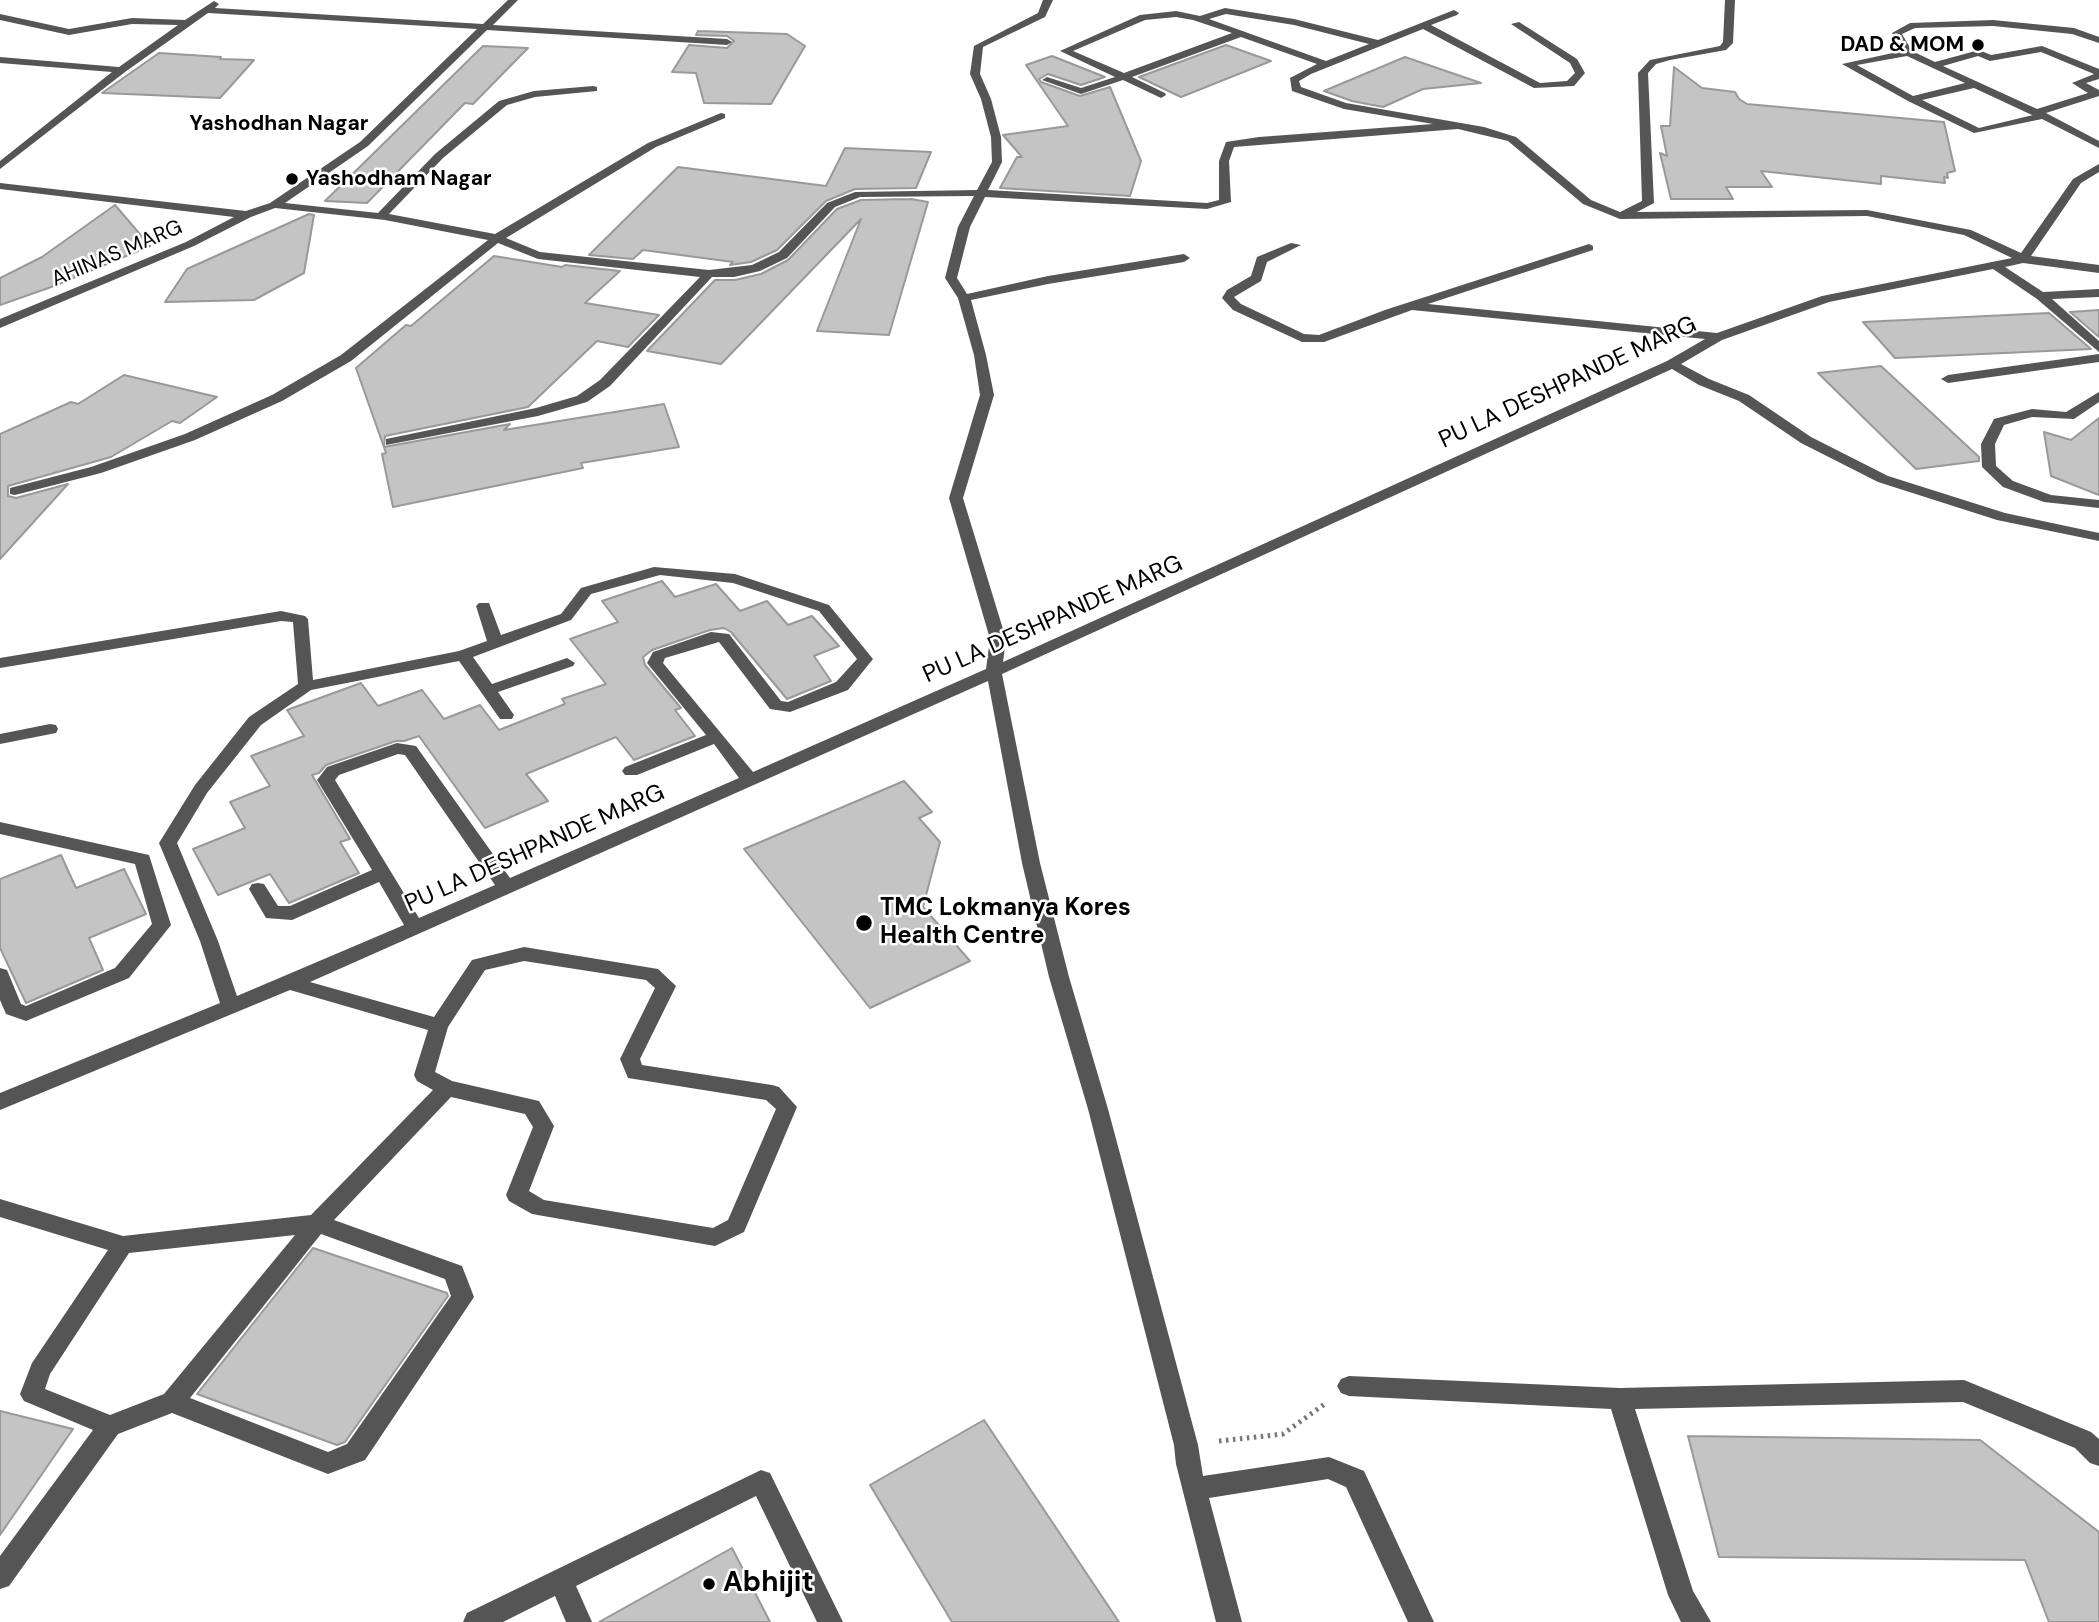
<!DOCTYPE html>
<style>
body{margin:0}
canvas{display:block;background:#fff}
</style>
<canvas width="2099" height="1622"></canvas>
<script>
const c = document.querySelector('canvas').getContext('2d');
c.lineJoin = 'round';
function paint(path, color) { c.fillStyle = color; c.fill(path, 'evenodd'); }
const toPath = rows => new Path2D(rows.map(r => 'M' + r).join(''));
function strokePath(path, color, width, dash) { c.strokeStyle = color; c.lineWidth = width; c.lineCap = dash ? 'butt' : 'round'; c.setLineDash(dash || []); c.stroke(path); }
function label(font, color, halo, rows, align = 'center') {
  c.font = font + ' "DM Sans",sans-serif'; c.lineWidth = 5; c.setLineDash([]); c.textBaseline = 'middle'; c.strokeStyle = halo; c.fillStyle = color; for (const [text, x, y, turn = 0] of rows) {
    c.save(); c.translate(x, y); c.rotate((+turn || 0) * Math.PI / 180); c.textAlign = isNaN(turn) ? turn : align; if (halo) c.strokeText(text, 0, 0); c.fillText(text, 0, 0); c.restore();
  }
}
const building = toPath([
 [698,31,787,34,805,46,771,104,704,103,696,73,672,72,689,45,727,48,734,41,727,36,696,35,698,31],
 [1226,45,1271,61,1181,97,1139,77,1226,45],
 [483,46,528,48,473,104,465,103,367,203,325,201,483,46],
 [159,53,221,57,220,59,254,60,220,98,102,93,159,53],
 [1052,56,1105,77,1081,85,1048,74,1039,79,1041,82,1080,96,1110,87,1141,161,1130,196,1000,188,1017,157,1022,157,1003,135,1068,126,1026,65,1052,56],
 [1405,57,1481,83,1423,89,1383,107,1352,101,1324,91,1405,57],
 [1674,67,1702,88,1735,92,1739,99,1747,104,1944,122,1955,171,1947,173,1948,178,1944,177,1945,183,1881,176,1881,184,1761,171,1772,187,1726,187,1733,199,1671,199,1660,153,1667,156,1661,126,1670,126,1674,67],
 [845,148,931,152,916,188,855,189,826,201,777,250,751,262,730,265,733,262,643,250,633,259,589,255,678,167,826,186,845,148],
 [911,199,928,202,889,335,817,331,861,219,721,364,647,351,715,280,735,280,761,274,788,260,837,209,861,200,911,199],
 [115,205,150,246,54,286,0,305,0,278,42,257,115,205],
 [309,214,314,215,304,273,254,300,165,302,187,269,309,214],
 [494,256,562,267,565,265,620,271,585,303,659,315,628,347,597,341,528,407,385,436,384,447,510,424,504,430,664,404,679,447,581,463,583,468,393,507,382,454,386,453,356,368,406,325,411,326,494,256],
 [2099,310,2099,337,2070,312,2099,310],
 [2049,313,2091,349,1895,358,1863,322,2049,313],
 [1881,366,1979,457,1979,461,1916,469,1818,373,1881,366],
 [124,375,217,397,180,423,172,421,111,457,8,486,8,496,16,498,68,484,0,559,0,434,71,402,78,404,124,375],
 [2099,418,2099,495,2051,476,2044,432,2071,440,2099,418],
 [662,581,675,597,716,584,740,611,767,601,788,625,812,616,839,646,814,656,831,681,787,699,731,632,724,628,710,630,652,650,643,657,645,665,681,708,675,710,695,736,634,760,616,737,526,774,548,801,485,828,419,736,404,741,396,741,326,765,319,773,312,775,350,839,340,842,359,873,289,903,270,874,218,895,193,849,245,828,230,802,270,786,251,756,304,736,287,710,361,683,378,706,422,690,444,719,480,705,499,730,565,704,562,699,606,684,570,639,618,622,602,601,662,581],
 [904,781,932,812,919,818,940,842,923,907,970,961,870,1008,744,849,904,781],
 [61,855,76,888,124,869,146,914,89,938,103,970,26,1003,0,948,0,879,61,855],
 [313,1248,447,1293,448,1296,345,1442,337,1445,197,1394,313,1248],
 [0,1411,73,1429,0,1535,0,1411],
 [984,1420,1119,1622,952,1622,870,1485,984,1420],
 [1688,1436,1980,1440,2099,1532,2099,1622,2049,1622,2025,1560,1719,1557,1688,1436],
 [732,1548,770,1622,599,1622,732,1548]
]);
const path = toPath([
 [1219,1441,1283,1434,1326,1403]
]);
const minor = toPath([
 [508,0,518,0,493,25,727,39,732,42,727,45,487,30,368,146,285,203,378,213,435,154,499,101,534,91,593,86,597,87,597,91,535,97,507,105,443,158,389,214,495,234,648,143,721,113,725,114,725,118,656,147,506,238,540,252,709,270,752,265,779,252,827,203,855,192,977,190,992,162,991,137,981,99,970,74,974,46,1038,13,1043,0,1053,0,1045,17,983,47,980,74,991,99,1001,137,1002,162,988,190,1207,203,1219,200,1219,161,1226,142,1259,137,1433,124,1344,109,1292,91,1290,78,1317,64,1241,37,1132,77,1165,93,1166,95,1161,98,1123,80,1081,94,1042,80,1047,77,1081,88,1115,77,1060,51,1140,15,1176,11,1200,16,1225,8,1294,19,1378,40,1454,10,1459,13,1457,15,1431,25,1540,83,1567,81,1575,73,1570,63,1511,24,1519,22,1577,59,1585,73,1574,86,1534,88,1423,29,1311,74,1299,81,1301,87,1346,103,1484,127,1516,137,1591,200,1620,212,1642,201,1638,73,1650,60,1720,46,1723,42,1725,0,1735,0,1733,43,1726,50,1670,60,1656,64,1648,73,1654,203,1637,212,1867,210,1971,230,2021,253,2073,179,2099,164,2099,172,2081,183,2031,256,2099,265,2099,273,2023,263,2005,267,2043,292,2099,289,2099,297,2052,299,2099,341,2099,352,2037,299,1993,269,1829,302,1722,340,1681,364,1709,379,1749,395,1811,437,1888,476,2005,513,2099,533,2099,541,1997,520,1878,482,1801,443,1739,401,1699,385,1672,369,1002,674,1040,863,1069,977,1108,1109,1198,1445,1203,1476,1329,1457,1364,1471,1434,1622,1408,1622,1346,1487,1328,1479,1209,1498,1242,1622,1216,1622,1176,1464,1174,1445,1088,1109,1049,977,1022,863,988,681,310,982,434,1017,472,960,524,947,658,969,676,986,640,1059,642,1065,772,1085,779,1087,797,1107,744,1232,715,1246,532,1214,509,1201,506,1195,533,1127,525,1114,451,1097,334,1220,462,1266,474,1297,365,1460,328,1474,172,1413,118,1434,9,1586,0,1589,0,1556,93,1430,24,1401,20,1394,32,1363,108,1250,0,1217,0,1199,123,1236,311,1215,433,1090,417,1081,414,1075,428,1030,290,990,0,1110,0,1093,220,1003,200,941,159,843,195,785,249,717,298,684,293,622,281,621,0,668,0,658,281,611,305,616,308,619,313,680,459,651,487,641,476,606,479,603,489,603,501,635,561,614,581,588,654,567,735,574,829,605,873,659,848,690,790,712,770,709,719,642,665,658,663,663,753,772,986,669,990,639,949,498,980,395,974,355,958,298,945,278,958,227,974,196,860,197,835,207,787,258,760,271,734,277,712,277,610,386,587,402,538,416,386,445,386,439,536,408,577,396,600,380,700,277,538,259,498,243,351,361,282,401,195,440,101,473,15,495,10,494,10,488,91,467,185,434,272,395,341,355,488,240,385,220,275,208,251,217,194,246,0,328,0,319,186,242,234,217,0,189,0,183,246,211,270,203,360,142,477,29,208,13,125,72,0,169,0,161,112,72,0,63,0,57,119,67,178,25,132,24,69,35,0,20,0,14,69,29,132,18,185,20,214,1,219,4,215,8,483,24,508,0],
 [1226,14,1294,25,1369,44,1326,61,1209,19,1226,14],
 [1176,17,1193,20,1232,33,1124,73,1073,51,1145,20,1176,17],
 [1458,129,1508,141,1583,204,1620,219,1867,216,1964,235,2012,258,1822,296,1717,333,1428,304,1593,250,1593,246,1589,244,1385,310,1319,335,1304,334,1241,304,1234,297,1261,281,1267,262,1301,245,1291,243,1257,257,1251,276,1227,290,1222,298,1233,310,1302,342,1324,342,1412,310,1705,339,1667,361,1003,662,1006,639,963,498,994,395,986,355,971,300,1048,284,1184,262,1190,258,1184,254,1048,276,967,294,957,278,970,227,985,197,1207,209,1231,202,1229,161,1234,147,1458,129],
 [660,575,733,583,819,611,857,659,836,682,788,702,781,701,729,634,711,632,653,652,647,663,706,735,625,767,622,771,625,775,637,775,714,744,739,778,510,878,416,746,397,743,327,767,317,780,372,870,290,906,278,906,264,884,258,883,252,884,249,889,266,918,292,920,379,882,404,925,237,996,218,941,177,843,207,793,261,725,311,690,459,661,500,719,512,719,514,715,498,692,573,666,575,663,567,658,492,684,473,657,571,620,591,594,660,575],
 [398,754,405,755,495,885,419,918,335,780,339,775,398,754],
 [524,961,646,980,655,988,620,1059,628,1078,766,1100,776,1109,728,1220,713,1228,544,1200,529,1191,554,1126,539,1101,452,1081,435,1072,448,1027,485,970,524,961],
 [321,1234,445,1279,451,1296,347,1444,328,1452,190,1398,321,1234],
 [295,1235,164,1394,110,1415,45,1389,50,1374,129,1253,295,1235],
 [1993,20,2074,28,2099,37,2099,43,2072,34,1993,26,1915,28,1902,34,1912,51,1935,62,1979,50,1991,55,2042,46,2099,69,2099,79,2086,83,2099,90,2099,96,2046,113,2099,141,2099,148,2042,119,1974,133,1908,101,1842,64,1902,51,1892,33,1910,23,1993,20],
 [2041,52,2094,74,2072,83,2088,93,2037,109,1943,66,1978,56,1990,61,2041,52],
 [1907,56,1965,83,1913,96,1857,65,1907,56],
 [1974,88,2032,115,2033,115,1979,128,1922,100,1974,88],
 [2099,354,2099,362,1948,383,1941,379,1948,375,2099,354],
 [2099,392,2099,402,2074,419,2032,417,2004,425,1995,444,1996,466,2013,481,2051,495,2099,500,2099,508,2044,502,2003,487,1982,467,1981,444,1994,419,2032,409,2066,412,2099,392],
 [50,724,56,725,58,729,56,733,0,744,0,734,50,724],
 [0,822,149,855,171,925,129,978,26,1021,6,1014,0,1000,0,968,7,970,21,1004,26,1006,115,968,152,924,135,864,0,834,0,822],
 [1349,1376,1620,1388,1964,1380,2091,1432,2099,1439,2099,1466,2090,1463,2075,1448,1963,1402,1635,1409,1693,1591,1711,1622,1681,1622,1668,1595,1611,1409,1349,1396,1341,1393,1337,1386,1341,1379,1349,1376],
 [761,1470,770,1473,843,1622,817,1622,756,1496,576,1586,592,1622,566,1622,555,1596,503,1622,463,1622,467,1613,761,1470]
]);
const markers = [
 [1978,45,7,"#000"],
 [292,179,7,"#000"],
 [864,923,9,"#000"],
 [709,1584,7,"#000"]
];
const farPoinames = [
 ["DAD & MOM",1964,45],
 ["Yashodham Nagar",306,179,"left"]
];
const farNeighbourhoodnames = [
 ["Yashodhan Nagar",279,124]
];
const farStreetnames = [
 ["AHINAS MARG",117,254,-23]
];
const streetNames = [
 ["PU LA DESHPANDE MARG",1568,383,-25],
 ["PU LA DESHPANDE MARG",1053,620,-24],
 ["PU LA DESHPANDE MARG",535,849,-24]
];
const poiNames = [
 ["TMC Lokmanya Kores",880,909],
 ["Health Centre",880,937]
];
const nearPoinames = [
 ["Abhijit",723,1584]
];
paint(building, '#c4c4c4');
strokePath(building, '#999', 2);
strokePath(path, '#777', 5, [2.5, 4.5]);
paint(minor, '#555');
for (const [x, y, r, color] of markers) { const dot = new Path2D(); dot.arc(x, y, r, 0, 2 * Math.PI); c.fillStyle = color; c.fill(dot); strokePath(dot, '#fff', 2.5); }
label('bold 21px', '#000', '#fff', farPoinames, 'right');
label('bold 21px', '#000', '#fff', farNeighbourhoodnames);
label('21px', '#000', '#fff', farStreetnames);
label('24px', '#000', '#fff', streetNames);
label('bold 24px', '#000', '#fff', poiNames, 'left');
label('bold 28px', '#000', '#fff', nearPoinames, 'left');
</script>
